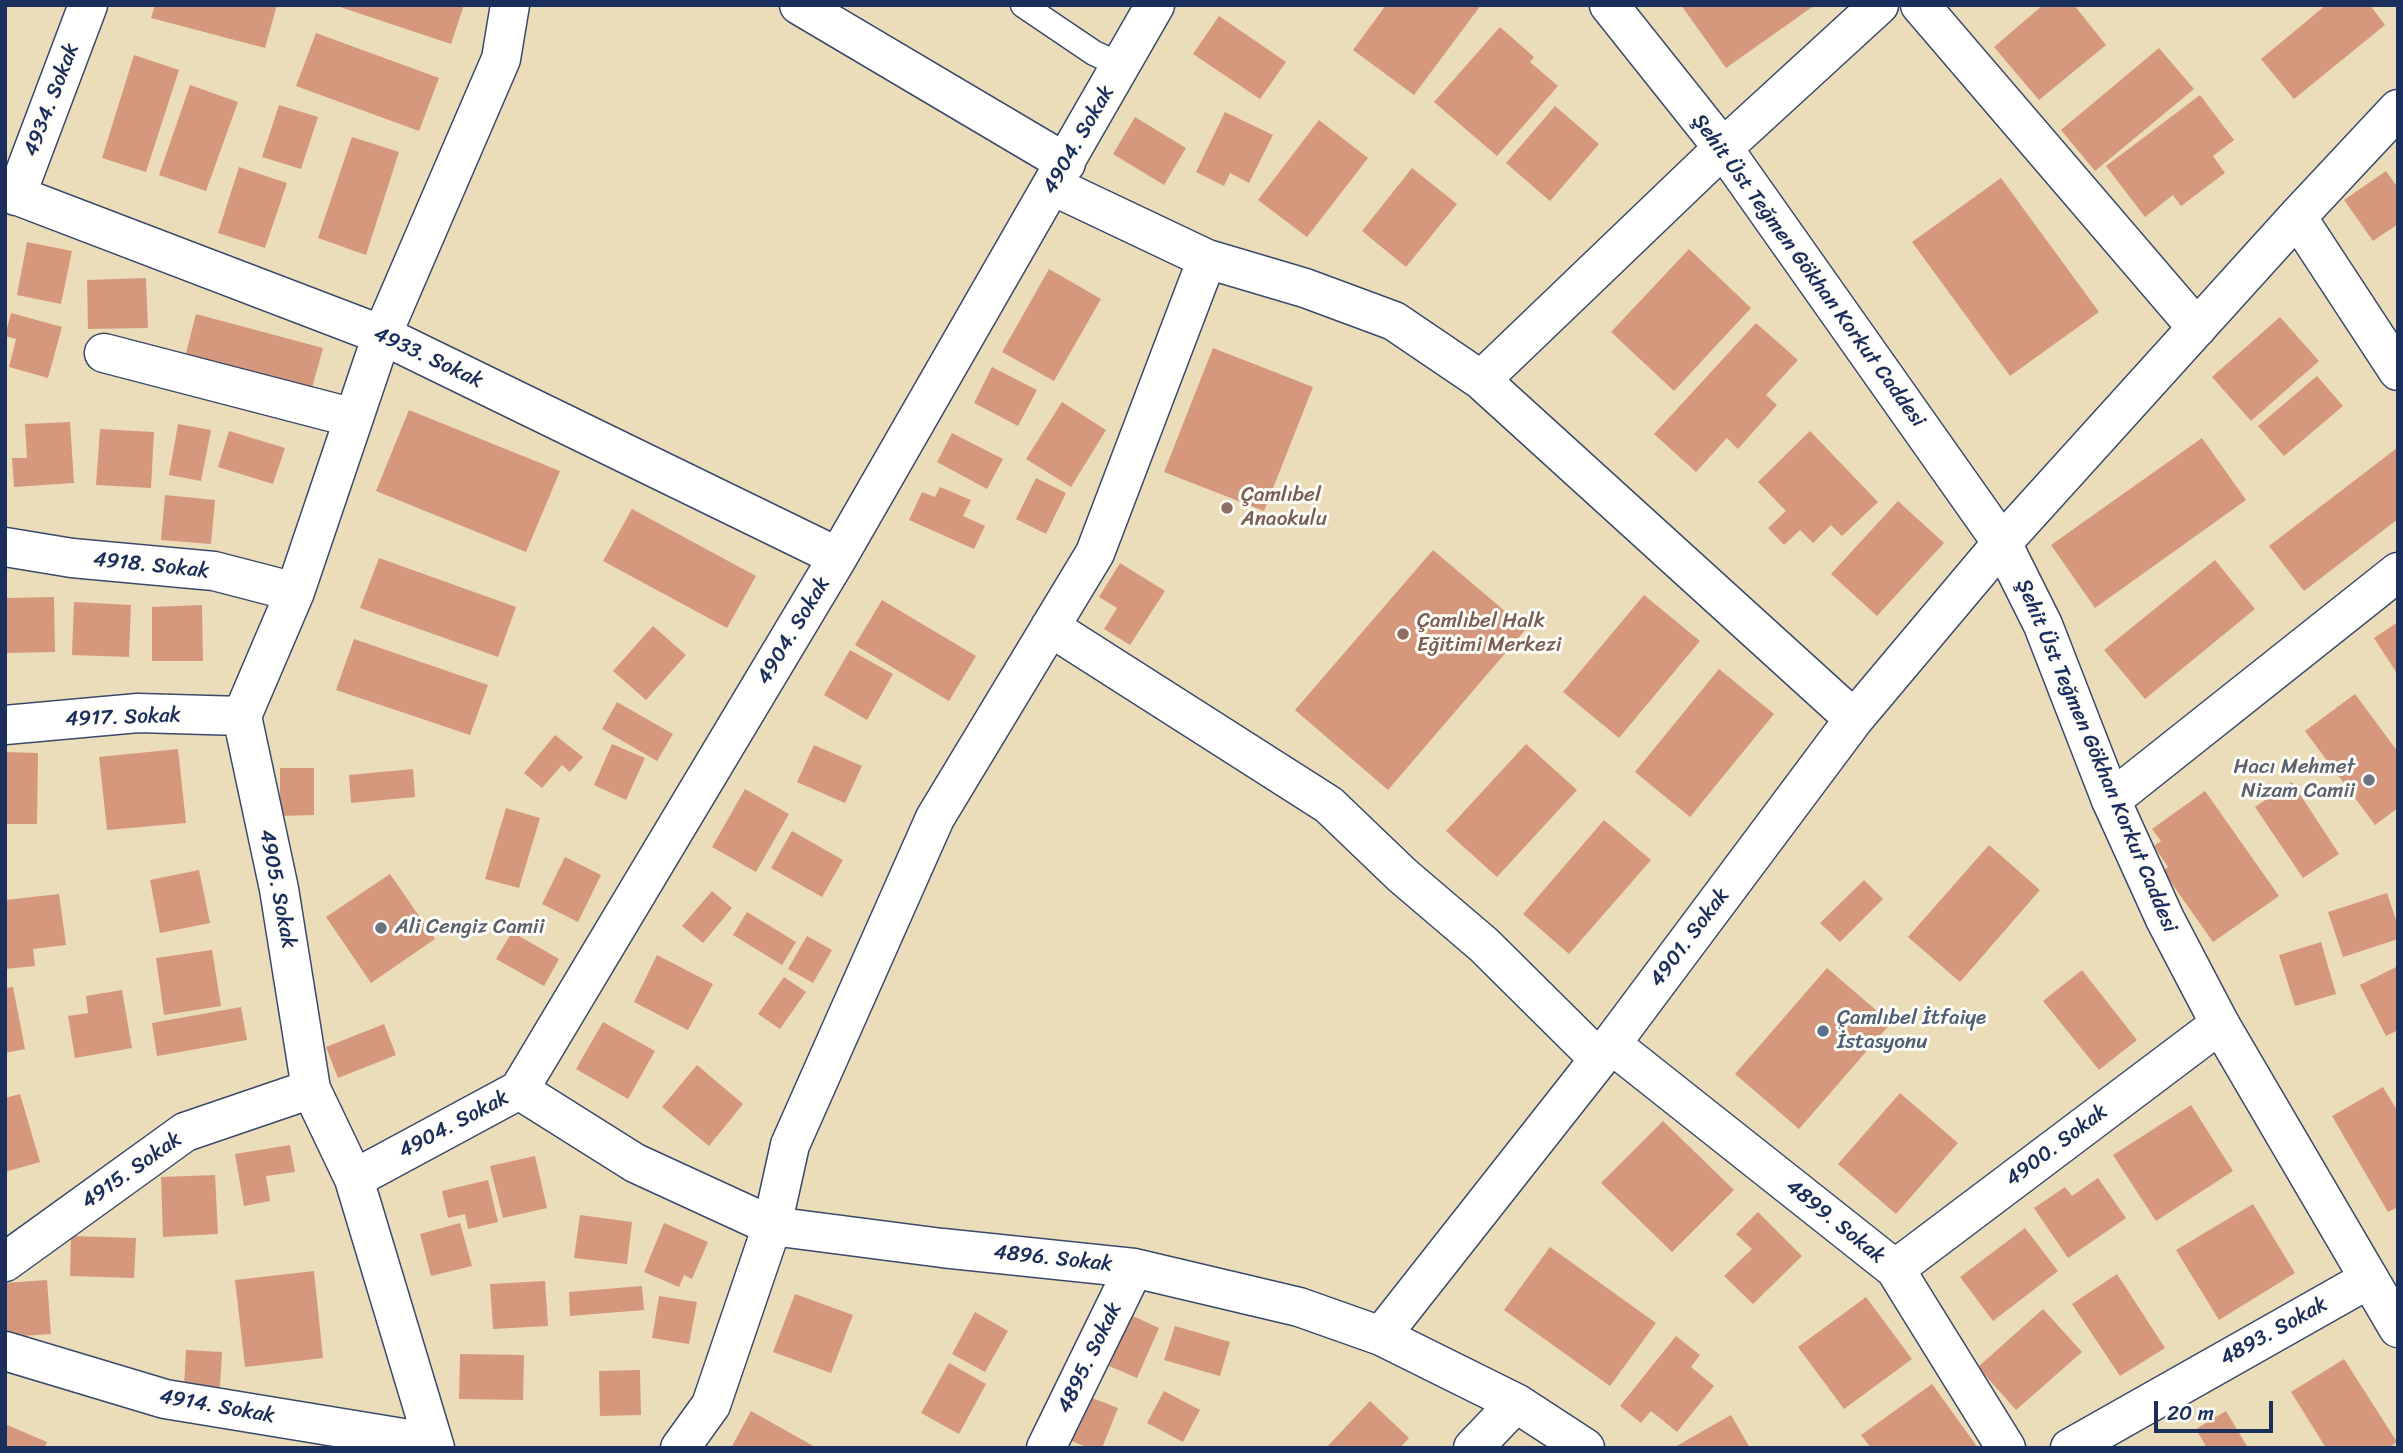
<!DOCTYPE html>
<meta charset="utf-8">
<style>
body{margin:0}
#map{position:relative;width:2403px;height:1453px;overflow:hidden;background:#ebddb9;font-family:Sriracha,sans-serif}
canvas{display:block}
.frame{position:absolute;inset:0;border:7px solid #1b2f5e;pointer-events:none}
.scale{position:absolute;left:2154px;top:1401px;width:119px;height:32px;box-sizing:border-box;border:4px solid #1b2f5e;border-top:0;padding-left:9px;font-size:21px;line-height:24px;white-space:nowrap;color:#1b2f5e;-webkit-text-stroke:5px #fdfcf7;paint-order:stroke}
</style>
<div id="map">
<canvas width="2403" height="1453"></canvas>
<div class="frame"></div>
<div class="scale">20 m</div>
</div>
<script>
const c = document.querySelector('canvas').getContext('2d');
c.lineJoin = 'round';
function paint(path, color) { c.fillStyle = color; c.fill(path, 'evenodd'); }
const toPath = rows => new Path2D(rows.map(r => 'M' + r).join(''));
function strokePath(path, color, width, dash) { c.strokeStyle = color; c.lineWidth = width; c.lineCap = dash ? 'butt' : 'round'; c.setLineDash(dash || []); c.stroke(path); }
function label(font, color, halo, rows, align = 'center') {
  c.font = font + ' Sriracha,sans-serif'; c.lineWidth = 6; c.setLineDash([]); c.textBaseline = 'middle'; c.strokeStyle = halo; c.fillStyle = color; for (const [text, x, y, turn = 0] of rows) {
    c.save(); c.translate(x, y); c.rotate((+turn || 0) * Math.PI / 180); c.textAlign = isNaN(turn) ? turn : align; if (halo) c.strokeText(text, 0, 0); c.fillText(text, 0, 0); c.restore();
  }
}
const building = toPath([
 [155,5,277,5,265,48,151,18],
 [334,5,464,5,451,44],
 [1386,5,1481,5,1414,95,1353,50],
 [1681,5,1815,5,1726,68],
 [2043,5,2074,5,2106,45,2039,100,1994,47],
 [2326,5,2370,5,2385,25,2294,99,2261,59],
 [1219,16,1286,62,1260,99,1193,54],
 [1500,27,1534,57,1530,62,1558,86,1497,156,1434,102],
 [316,33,439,78,419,131,296,86],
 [2159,48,2194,89,2095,171,2061,130],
 [134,55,179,70,146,172,102,158],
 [190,85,238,102,206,191,159,175],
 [2200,95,2234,140,2213,156,2225,173,2181,206,2173,195,2145,217,2106,166],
 [279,105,318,117,301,169,262,157],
 [1555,106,1599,144,1550,201,1506,163],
 [1225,112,1273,135,1249,183,1230,173,1224,186,1196,172],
 [1135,117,1186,148,1164,185,1113,154],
 [1319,120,1368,158,1307,237,1258,200],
 [352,137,399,152,366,255,318,238],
 [239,167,287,183,265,248,218,233],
 [1412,168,1457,204,1406,267,1362,231],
 [2386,171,2398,188,2398,224,2373,241,2344,200],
 [2001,178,2099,312,2010,376,1912,242],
 [27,242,72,251,61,304,17,295],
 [1689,249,1751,308,1674,391,1611,332],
 [1049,269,1101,299,1054,381,1002,352],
 [146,278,148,328,88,329,87,280],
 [11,313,62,327,48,378,9,367,16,339,5,336],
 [196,314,323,348,309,399,183,365],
 [2280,317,2319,361,2251,421,2212,377],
 [1756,323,1798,360,1766,395,1777,405,1738,449,1727,438,1696,472,1654,434],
 [1213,348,1313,387,1264,511,1164,472],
 [992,367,1037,390,1018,426,974,403],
 [2317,376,2343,406,2284,456,2258,426],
 [1062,402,1106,430,1071,487,1026,459],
 [409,410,560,471,526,552,376,491],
 [70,422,74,483,14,487,12,458,27,458,25,424],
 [178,424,211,430,201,481,169,475],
 [100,429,154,432,151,488,96,485],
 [229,431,285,448,273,484,218,467],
 [1810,431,1878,502,1842,536,1831,525,1813,543,1800,530,1784,545,1768,528,1786,511,1758,482],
 [952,433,1003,459,987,489,937,462],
 [2202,438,2246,500,2095,608,2051,545],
 [2397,448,2398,519,2304,591,2269,546],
 [1036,478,1066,493,1046,534,1016,519],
 [940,487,971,500,963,516,985,526,974,549,909,520,922,492,935,497],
 [165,495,215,500,211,544,161,540],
 [1898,501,1944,543,1877,616,1831,574],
 [632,509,756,576,727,628,603,561],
 [1433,550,1526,629,1388,790,1295,710],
 [379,558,516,607,498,657,360,608],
 [2215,560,2255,609,2145,699,2104,650],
 [1120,563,1165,591,1130,645,1104,629,1117,608,1099,597],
 [1644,595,1700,641,1619,738,1563,692],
 [54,597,55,652,5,653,5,598],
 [882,600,976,656,949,701,855,645],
 [74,602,131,605,129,657,72,655],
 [202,605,203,661,152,661,152,607],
 [2398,622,2398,675,2374,638],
 [653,626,686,655,646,700,613,671],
 [354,639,488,685,470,735,336,690],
 [850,650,893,674,867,720,824,695],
 [1719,669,1774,714,1690,817,1635,772],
 [2355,694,2398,752,2398,808,2375,825,2305,731],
 [617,702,673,734,657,761,602,729],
 [555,735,583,757,570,772,562,765,542,788,524,773],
 [612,744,645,758,626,800,594,785],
 [1526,744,1577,790,1497,877,1446,831],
 [814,745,862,766,845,803,797,782],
 [178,749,186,823,107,830,99,757],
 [5,752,38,753,37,824,5,824],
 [280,768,314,768,314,815,280,816],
 [413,769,415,797,351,803,349,775],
 [2292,782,2339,854,2303,878,2255,807],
 [745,789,789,814,756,872,712,847],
 [2205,791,2279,896,2213,942,2163,871,2168,867,2154,846,2161,841,2152,829],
 [506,808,540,818,519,888,485,879],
 [1604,820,1651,860,1569,954,1523,914],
 [792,831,843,860,822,897,771,868],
 [1989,845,2040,890,1960,982,1908,937],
 [565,857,601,875,578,922,542,904],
 [199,870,210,923,160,933,150,880],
 [390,874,435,939,371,983,326,917],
 [1864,880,1883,899,1840,942,1820,923],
 [712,891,732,908,703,943,682,926],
 [2387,893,2398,926,2398,939,2343,957,2328,912],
 [59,894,66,945,33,949,35,966,5,969,5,900],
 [747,912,796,942,782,965,733,935],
 [512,932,559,959,544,986,496,959],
 [807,936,832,950,813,983,788,969],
 [2321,942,2336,994,2295,1006,2279,955],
 [212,950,221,1006,164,1015,156,958],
 [657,955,713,984,688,1030,634,1002],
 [2398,966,2398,1030,2386,1036,2360,985],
 [1827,968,1891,1023,1799,1129,1735,1074],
 [2082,970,2137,1040,2099,1070,2043,1001],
 [784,977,806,992,780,1029,758,1014],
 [13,987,25,1049,5,1053,5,988],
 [122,990,132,1048,75,1058,68,1016,88,1013,86,996],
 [241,1007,247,1040,157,1056,152,1023],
 [603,1022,655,1051,628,1099,576,1069],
 [384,1024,396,1055,338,1078,326,1047],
 [697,1065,743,1104,709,1146,662,1107],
 [2383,1087,2398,1112,2398,1207,2388,1212,2332,1116],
 [1900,1093,1958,1143,1896,1214,1838,1164],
 [20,1094,40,1162,5,1172,5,1098],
 [2191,1105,2233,1171,2156,1221,2113,1155],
 [1663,1121,1734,1190,1672,1252,1601,1183],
 [290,1145,295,1172,266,1176,270,1201,244,1206,235,1154],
 [535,1156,547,1208,503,1218,490,1166],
 [215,1175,218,1234,163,1237,161,1177],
 [2098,1178,2126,1218,2068,1258,2034,1208,2065,1187,2072,1196],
 [488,1180,498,1222,468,1229,465,1214,448,1218,442,1191],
 [2253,1204,2295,1273,2219,1320,2176,1250],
 [1758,1212,1802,1256,1753,1304,1724,1276,1752,1249,1736,1234],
 [580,1215,632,1222,627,1264,574,1258],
 [460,1223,472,1266,431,1276,420,1234],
 [664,1223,708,1242,692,1279,684,1275,679,1287,644,1272],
 [2025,1228,2058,1271,1993,1321,1960,1277],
 [71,1236,136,1238,134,1278,70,1276],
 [1550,1247,1656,1323,1610,1386,1504,1310],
 [314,1271,323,1358,245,1367,235,1280],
 [2117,1274,2165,1348,2120,1376,2072,1304],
 [47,1280,51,1334,5,1337,5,1283],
 [545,1281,548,1326,493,1329,490,1284],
 [642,1286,644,1310,570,1316,569,1292],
 [795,1294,853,1315,831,1373,773,1352],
 [659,1296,697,1302,689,1344,652,1338],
 [1866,1297,1912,1359,1844,1409,1798,1347],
 [2043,1309,2082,1352,2016,1410,1978,1367],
 [975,1312,1008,1331,985,1372,952,1354],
 [1131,1315,1159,1328,1137,1378,1109,1366],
 [1175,1326,1230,1342,1220,1376,1164,1360],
 [1676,1336,1700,1355,1691,1367,1714,1386,1677,1432,1651,1411,1641,1423,1620,1406],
 [186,1350,222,1352,220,1387,184,1386],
 [460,1354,524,1355,523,1400,459,1399],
 [2344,1359,2397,1442,2389,1448,2326,1448,2291,1392],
 [949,1363,986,1384,959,1434,921,1413],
 [640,1370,641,1415,600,1416,599,1371],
 [1932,1384,1976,1445,1973,1448,1871,1448,1861,1435],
 [1164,1391,1200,1410,1183,1442,1147,1423],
 [1087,1396,1118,1408,1102,1448,1089,1448,1069,1440],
 [1370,1401,1409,1438,1400,1448,1326,1448],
 [751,1411,817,1448,731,1448],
 [2226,1411,2248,1448,2207,1448,2196,1429],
 [1731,1415,1750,1448,1673,1448],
 [5,1424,47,1442,44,1448,5,1448]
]);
const service = toPath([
 [1023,5,1094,53,1122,66]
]);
const minor = toPath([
 [799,5,1066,163],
 [1920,5,2197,328],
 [1053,186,1207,259,1305,288,1394,321,1481,380,1854,719],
 [5,191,382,335,838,557],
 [16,196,88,5],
 [2297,217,2398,371],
 [104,353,354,418],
 [1481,380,1723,148,1879,5],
 [5,547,72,558,214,571,295,592],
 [1050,627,1329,805,1402,875,1484,945,1599,1059],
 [5,725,138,713,242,716],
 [2111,800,2398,572],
 [1611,1044,1895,1269,2006,1448],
 [519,1090,635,1163,772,1226,942,1248,1134,1268,1299,1307,1381,1336,1516,1403,1585,1448],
 [354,1179,519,1090,838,557,1155,5],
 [5,1262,185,1132,311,1089],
 [1895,1269,2220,1024],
 [1381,1336,1611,1044,1854,719,2002,543,2297,217,2398,109],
 [5,1351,165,1399,433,1443],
 [435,1448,354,1179,311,1089,279,889,242,716,295,592,382,335,501,59,510,5],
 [680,1448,711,1405,772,1226,790,1145,935,818,1095,553,1207,259],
 [1046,1448,1134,1268],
 [1473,1448,1516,1403],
 [2070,1448,2369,1279]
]);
const tertiary = toPath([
 [1609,5,1723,148,2002,543,2043,625,2111,800,2165,919,2220,1024,2398,1328]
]);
const markers = [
 [1227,508,7,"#8d6e63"],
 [1403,634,7,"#8d6e63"],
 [2369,780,7,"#6b7280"],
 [381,928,7,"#6b7280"],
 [1823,1031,7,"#5c6f8a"]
];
const streetNames = [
 ["4934. Sokak",52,100,-69],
 ["4904. Sokak",1079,140,-60],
 ["Şehit Üst Teğmen Gökhan Korkut Caddesi",1808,271,54],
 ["4933. Sokak",428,358,25],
 ["4918. Sokak",151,566,6],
 ["4904. Sokak",794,631,-59],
 ["4917. Sokak",123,718,-2],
 ["Şehit Üst Teğmen Gökhan Korkut Caddesi",2096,756,67],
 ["4905. Sokak",277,889,79],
 ["4901. Sokak",1690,938,-53],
 ["4904. Sokak",454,1125,-28],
 ["4900. Sokak",2057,1146,-37],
 ["4915. Sokak",132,1171,-35],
 ["4899. Sokak",1835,1222,39],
 ["4896. Sokak",1053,1259,6],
 ["4893. Sokak",2274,1332,-29],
 ["4895. Sokak",1090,1358,-64],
 ["4914. Sokak",217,1407,10]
];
const educationNames = [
 ["Çamlıbel",1241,496],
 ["Anaokulu",1241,520],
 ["Çamlıbel Halk",1417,622],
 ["Eğitimi Merkezi",1417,646]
];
const worshipNames = [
 ["Hacı Mehmet",2355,768],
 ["Nizam Camii",2355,792],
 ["Ali Cengiz Camii",395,928,"left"]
];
const serviceNames = [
 ["Çamlıbel İtfaiye",1837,1019],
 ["İstasyonu",1837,1043]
];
paint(building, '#d6987d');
strokePath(service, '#3a496c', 27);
strokePath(minor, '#3a496c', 41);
strokePath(tertiary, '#3a496c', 41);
strokePath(service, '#fff', 24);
strokePath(minor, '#fff', 38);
strokePath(tertiary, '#fff', 38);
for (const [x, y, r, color] of markers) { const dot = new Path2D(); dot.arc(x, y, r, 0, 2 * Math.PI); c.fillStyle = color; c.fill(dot); strokePath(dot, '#fdfcf7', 2.5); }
label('21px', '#1b2f5e', '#fdfcf7', streetNames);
label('21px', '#785e54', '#fdfcf7', educationNames, 'left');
label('21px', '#5b616d', '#fdfcf7', worshipNames, 'right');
label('21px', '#4e5e75', '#fdfcf7', serviceNames, 'left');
</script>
